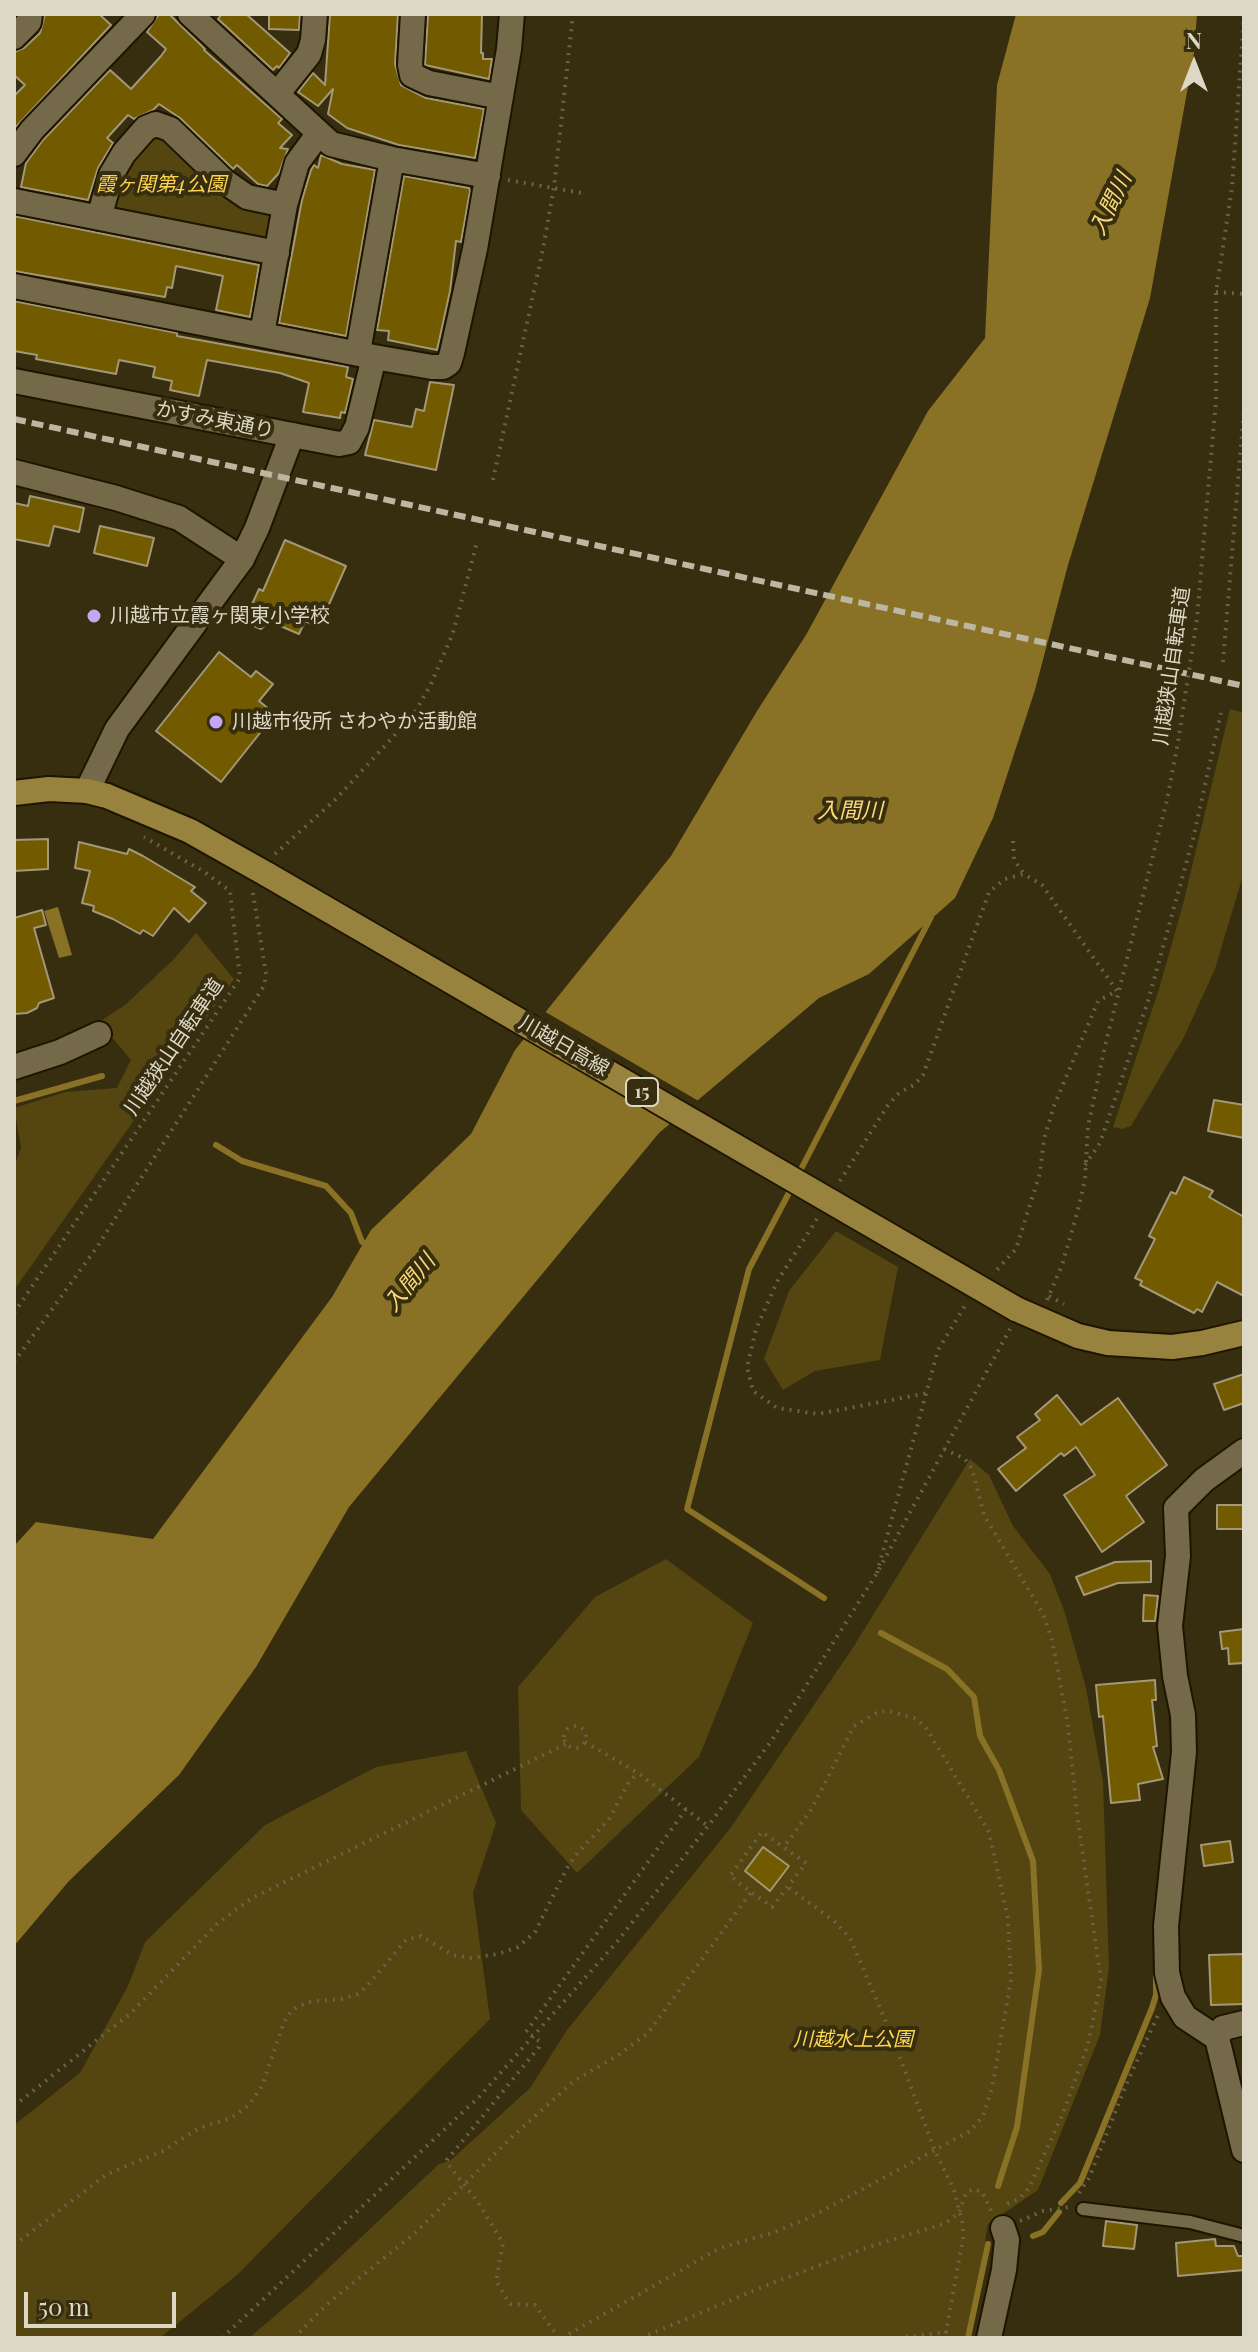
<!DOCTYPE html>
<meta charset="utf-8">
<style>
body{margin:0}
#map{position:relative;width:1258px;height:2352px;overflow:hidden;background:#372d0f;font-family:"Playfair Display",serif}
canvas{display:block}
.frame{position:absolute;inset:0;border:16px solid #ddd7c6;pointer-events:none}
.north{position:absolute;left:1154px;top:24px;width:80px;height:80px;-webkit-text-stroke:6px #372d0f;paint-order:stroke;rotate:0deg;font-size:22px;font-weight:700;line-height:32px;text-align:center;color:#ddd7c6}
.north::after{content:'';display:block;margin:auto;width:28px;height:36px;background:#ddd7c6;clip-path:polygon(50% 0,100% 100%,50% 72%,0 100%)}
.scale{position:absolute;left:24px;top:2292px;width:152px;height:36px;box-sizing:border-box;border:4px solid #ddd7c6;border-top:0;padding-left:10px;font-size:24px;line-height:28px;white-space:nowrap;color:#ddd7c6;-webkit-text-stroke:6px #372d0f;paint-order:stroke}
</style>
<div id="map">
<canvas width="1258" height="2352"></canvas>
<div class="frame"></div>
<div class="north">N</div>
<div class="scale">50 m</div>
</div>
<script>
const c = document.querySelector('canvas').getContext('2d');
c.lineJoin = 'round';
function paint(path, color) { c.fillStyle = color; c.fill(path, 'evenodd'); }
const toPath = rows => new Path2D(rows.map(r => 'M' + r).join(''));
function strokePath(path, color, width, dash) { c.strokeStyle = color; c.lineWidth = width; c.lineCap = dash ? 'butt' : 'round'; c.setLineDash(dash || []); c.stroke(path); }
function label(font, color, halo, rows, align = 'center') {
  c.font = font + ' "Playfair Display","Noto Sans JP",serif'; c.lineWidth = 8; c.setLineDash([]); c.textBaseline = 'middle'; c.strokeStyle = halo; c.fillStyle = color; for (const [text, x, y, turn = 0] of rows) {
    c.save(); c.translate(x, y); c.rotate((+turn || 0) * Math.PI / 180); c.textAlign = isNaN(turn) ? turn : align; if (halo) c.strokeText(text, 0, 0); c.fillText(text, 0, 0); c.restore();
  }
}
const green = toPath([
 [156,132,274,215,267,237,258,242,124,215,114,206,114,193,131,157],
 [1230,709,1244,713,1244,872,1215,969,1184,1037,1131,1126,1122,1129,1113,1127,1159,989,1183,904],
 [196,933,234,979,14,1290,14,1168,21,1147,14,1108,65,1092,117,1088,131,1060,99,1022,125,1005,174,959],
 [836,1231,898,1267,880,1360,815,1371,783,1390,764,1359,789,1291],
 [970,1459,989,1475,1013,1526,1050,1574,1065,1613,1086,1688,1103,1782,1109,1967,1100,2035,1038,2190,988,2224,969,2338,249,2338,304,2291,439,2164,451,2160,530,2088,567,2030,729,1830,852,1649],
 [666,1559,753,1623,699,1757,577,1873,521,1810,518,1687,595,1597],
 [466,1751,496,1823,473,1893,490,2019,238,2274,160,2338,14,2338,14,2125,80,2073,128,1986,145,1942,265,1825,376,1767]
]);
const water = toPath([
 [1016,14,1197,14,1194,53,1150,298,1068,565,1035,690,993,818,955,898,869,974,819,998,659,1133,349,1507,256,1667,179,1775,69,1881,14,1946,14,1546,36,1522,153,1539,332,1297,371,1230,471,1134,515,1050,671,856,757,711,806,635,928,411,985,338,997,85],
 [58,907,72,955,59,958,44,911]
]);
const pier = toPath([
 [542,1010,702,1103,676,1124,522,1035]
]);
const stream = toPath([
 [14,1101,102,1076],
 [216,1145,242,1161,326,1186,351,1213,362,1242,372,1246],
 [797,1177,931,917],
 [792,1187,749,1269,687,1509,824,1598],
 [881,1633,947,1669,974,1697,980,1736,999,1770,1033,1861,1039,1970,1017,2127,998,2186],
 [1061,2203,1080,2183,1152,2008,1156,1995,1156,1973],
 [1033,2236,1043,2232,1059,2212],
 [968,2338,988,2244]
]);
const building = toPath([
 [45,14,99,14,111,25,14,129,14,96,25,85,14,75,14,52,24,48,40,33,45,14],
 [159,14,169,14,205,49,204,50,282,119,278,123,292,135,280,148,288,149,279,173,267,186,258,184,237,165,233,169,180,118,159,104,153,110,134,119,128,115,107,138,113,143,98,168,88,200,21,187,26,163,43,140,110,70,131,89,161,56,166,49,147,32,159,14],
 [222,14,246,14,290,53,279,68,277,66,273,70,218,19,222,14],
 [269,14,300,14,299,30,269,29,269,14],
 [330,14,398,14,395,64,401,85,426,98,484,109,475,158,399,145,347,128,328,114,333,89,318,106,298,92,313,73,325,85,330,14],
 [428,14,482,14,481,53,483,53,483,59,492,59,489,79,425,65,428,14],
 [321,155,342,164,375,170,346,336,279,323,302,200,311,170,314,165,318,168,321,155],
 [404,176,469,188,470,191,461,242,456,241,450,291,437,350,388,340,389,331,377,330,404,176],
 [14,216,259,265,250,317,216,310,223,276,176,266,172,288,167,287,165,297,14,271,14,216],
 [14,301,177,333,177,336,348,367,346,377,353,379,345,413,341,412,340,418,303,412,309,383,280,373,207,360,199,396,170,390,172,381,153,377,155,367,119,360,116,374,36,359,37,355,14,351,14,301],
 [430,382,454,385,436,470,365,455,374,420,412,427,416,409,424,411,430,382],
 [30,496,84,508,79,532,54,526,49,546,14,539,14,503,28,506,30,496],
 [100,526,154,538,147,566,94,553,100,526],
 [285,540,346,566,319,627,305,621,299,634,269,621,261,629,244,622,259,589,263,591,285,540],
 [219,652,251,677,256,671,273,684,259,701,275,714,221,782,156,731,219,652],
 [48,839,48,869,14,871,14,840,48,839],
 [79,842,127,854,129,849,143,856,195,887,191,891,206,903,189,922,174,908,153,936,143,930,140,934,113,919,93,911,94,906,82,903,90,871,75,868,79,842],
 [42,910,46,925,34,928,54,998,39,1003,37,1008,27,1013,14,1014,14,918,42,910],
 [1214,1100,1244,1105,1244,1138,1208,1131,1214,1100],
 [1184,1177,1213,1191,1209,1197,1244,1217,1244,1296,1217,1282,1202,1312,1197,1309,1194,1313,1140,1285,1142,1281,1135,1278,1155,1239,1149,1236,1171,1192,1176,1194,1184,1177],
 [1244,1374,1244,1403,1224,1410,1214,1384,1244,1374],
 [1057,1395,1081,1425,1118,1398,1167,1465,1126,1496,1144,1522,1102,1552,1064,1495,1095,1475,1076,1447,1064,1456,1061,1453,1016,1491,998,1469,1026,1448,1017,1437,1040,1420,1035,1414,1057,1395],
 [1217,1505,1244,1505,1244,1529,1217,1529,1217,1505],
 [1151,1561,1151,1582,1118,1583,1084,1595,1076,1577,1115,1562,1151,1561],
 [1144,1595,1158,1596,1155,1621,1143,1621,1144,1595],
 [1244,1629,1244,1663,1229,1664,1228,1648,1222,1649,1220,1632,1244,1629],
 [1155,1680,1156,1700,1152,1700,1157,1746,1153,1747,1163,1779,1138,1784,1140,1800,1111,1803,1103,1716,1099,1717,1096,1685,1155,1680],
 [1230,1841,1233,1862,1204,1866,1201,1845,1230,1841],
 [763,1847,789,1866,770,1891,745,1871,763,1847],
 [1244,1954,1244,2004,1211,2005,1209,1955,1244,1954],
 [1106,2221,1137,2225,1134,2249,1103,2246,1106,2221],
 [1215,2239,1216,2246,1234,2246,1238,2256,1244,2256,1244,2270,1178,2276,1176,2243,1215,2239]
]);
const path = toPath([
 [508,180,582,193],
 [1216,292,1244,294],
 [493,480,543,249,554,187,573,14],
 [1223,662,1244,409],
 [1013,841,1014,860,1024,874],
 [275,854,336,799,414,714,431,684,453,633,477,542],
 [1085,1165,1100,1143,1148,1001,1193,839,1221,713],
 [840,1181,888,1105,899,1093,914,1085,923,1075,989,892,1005,879,1024,874,1042,885,1117,991,1098,1001,1054,1106,1044,1139,1040,1173,1016,1249,993,1274],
 [817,1219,778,1280,756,1329,747,1367,753,1391,777,1408,818,1414,928,1393],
 [1049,1296,1064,1304],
 [1047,1300,1062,1265,1078,1210,1085,1179,1088,1127,1105,1046,1167,800,1178,742,1197,619,1202,560,1216,400,1216,292,1232,188,1244,15],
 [14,1313,240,978,230,891,203,871,144,837],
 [14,1362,97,1247,264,986,266,974,253,893],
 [944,1449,965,1459,972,1469,984,1515,1043,1614,1052,1640,1068,1725,1077,1814,1101,1980,1088,2045,1063,2113,1029,2188,1019,2199,1004,2205],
 [877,1573,938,1350,966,1304],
 '564 1737a11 11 0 1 1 22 0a11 11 0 1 1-22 0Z',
 [585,1742,638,1773,708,1826],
 [789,1888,834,1921,850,1938,889,2029,935,2151,954,2190,963,2225,963,2238,946,2332],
 [14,2106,131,2013,217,1924,252,1898,566,1744],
 [1079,2193,1089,2178,1126,2085,1158,2015],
 [1020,2221,1043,2211,1069,2207],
 [14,2245,107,2174,163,2151,199,2128,231,2118,249,2105,262,2086,284,2022,292,2010,308,2002,341,1999,358,1994,368,1985,406,1940,421,1936,453,1955,471,1958,498,1954,518,1947,535,1932,566,1870,575,1856,609,1819,629,1782,638,1773],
 [222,2338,479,2097,616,1943,708,1826,772,1740,877,1573,1010,1329],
 [294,2338,326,2305,415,2233,512,2137,574,2081,617,2056,648,2033,751,1892,730,1876,762,1832,806,1863,772,1907,751,1892],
 [559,2338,535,2305,510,2304,496,2281,503,2243,477,2201,447,2163,447,2160,539,2047,539,2041,526,2032,686,1809],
 [562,2338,720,2248,772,2233,809,2218,970,2131,983,2116,992,2088,1011,1980,1008,1919,989,1832,925,1726,914,1718,889,1711,878,1712,854,1726,811,1810,783,1848],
 [641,2338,772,2283,866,2248,946,2223,959,2213,966,2193,974,2189,982,2192,992,2213],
 [898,2338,946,2332,945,2338]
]);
const lane = toPath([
 [1083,2209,1190,2222,1244,2236]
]);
const street = toPath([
 [190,14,331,144,392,159,358,352],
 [413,14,410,65,412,75,429,83,501,97],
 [14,37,29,22,30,14],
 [278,93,309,54,313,40,315,14],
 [14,154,32,130,143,14],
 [392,159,488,176],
 [14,201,277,253],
 [99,218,111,175,124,153,146,128,156,124,170,129,224,181,247,197,285,205],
 [14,286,374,357,432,367,443,367,449,363,452,353,475,249,509,49,512,14],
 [262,334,285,205,297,163,319,133],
 [292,435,339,444,349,442,357,427,374,357],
 [14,472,116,498,179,518,242,559],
 [14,1067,60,1052,99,1034],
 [1244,1451,1204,1480,1176,1508,1178,1556,1170,1626,1175,1676,1183,1715,1184,1752,1166,1926,1167,1973,1173,1997,1185,2017,1217,2038,1223,2028,1244,2023],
 [1217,2038,1244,2150],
 [989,2338,1004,2270,1007,2240,1003,2228]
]);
const secondary = toPath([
 [14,381,292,435,257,528,242,559,117,729,87,791]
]);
const primary = toPath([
 [14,793,49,789,87,791,107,796,190,831,268,875],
 [1016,1309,1078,1336,1108,1343,1172,1347,1202,1343,1244,1333]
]);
const rail = toPath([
 [14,419,1244,686]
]);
const primaryBridge = toPath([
 [268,875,1016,1309]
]);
const markers = [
 [94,616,8,"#c3a7f2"],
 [216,722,8,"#c3a7f2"]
];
const shields = [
 [642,1092,32]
];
const shieldNames = [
 ["15",642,1092]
];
const parkNames = [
 ["霞ヶ関第4公園",161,185],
 ["川越水上公園",853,2040]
];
const streetNames = [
 ["かすみ東通り",215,420,11],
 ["川越狭山自転車道",1172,666,-82],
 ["川越日高線",564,1046,30],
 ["川越狭山自転車道",174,1047,-56]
];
const poiNames = [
 ["川越市立霞ヶ関東小学校",110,616],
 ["川越市役所 さわやか活動館",232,722]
];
const waterNames = [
 ["入間川",1111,204,-64],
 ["入間川",850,811],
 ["入間川",410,1283,-51]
];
paint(green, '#554510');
paint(water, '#897125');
paint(pier, '#372d0f');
strokePath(stream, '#897125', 6);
paint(building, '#725a01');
strokePath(building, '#a39877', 2);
strokePath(lane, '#1e1500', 16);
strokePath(street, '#1e1500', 28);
strokePath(secondary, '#1e1500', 28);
strokePath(primary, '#1e1500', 28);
strokePath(path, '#6b6248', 4, [2, 6]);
strokePath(lane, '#746949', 12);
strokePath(street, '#746949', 24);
strokePath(secondary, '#746949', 24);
strokePath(primary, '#97823e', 24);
strokePath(rail, '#bdb6a3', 6, [12, 6]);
strokePath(primaryBridge, '#1e1500', 28, []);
strokePath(primaryBridge, '#97823e', 24);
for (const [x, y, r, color] of markers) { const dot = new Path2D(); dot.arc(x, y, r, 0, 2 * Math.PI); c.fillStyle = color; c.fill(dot); strokePath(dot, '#372d0f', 3); }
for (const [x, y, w] of shields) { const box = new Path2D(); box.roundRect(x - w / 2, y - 14, w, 28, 6); c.fillStyle = '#372d0f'; c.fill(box); strokePath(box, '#ddd7c6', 2); }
label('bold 18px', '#ddd7c6', null, shieldNames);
label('italic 20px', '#fed551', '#372d0f', parkNames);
label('20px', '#ddd7c6', '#372d0f', streetNames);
label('20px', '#ddd7c6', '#372d0f', poiNames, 'left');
label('italic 22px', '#fad979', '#372d0f', waterNames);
</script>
